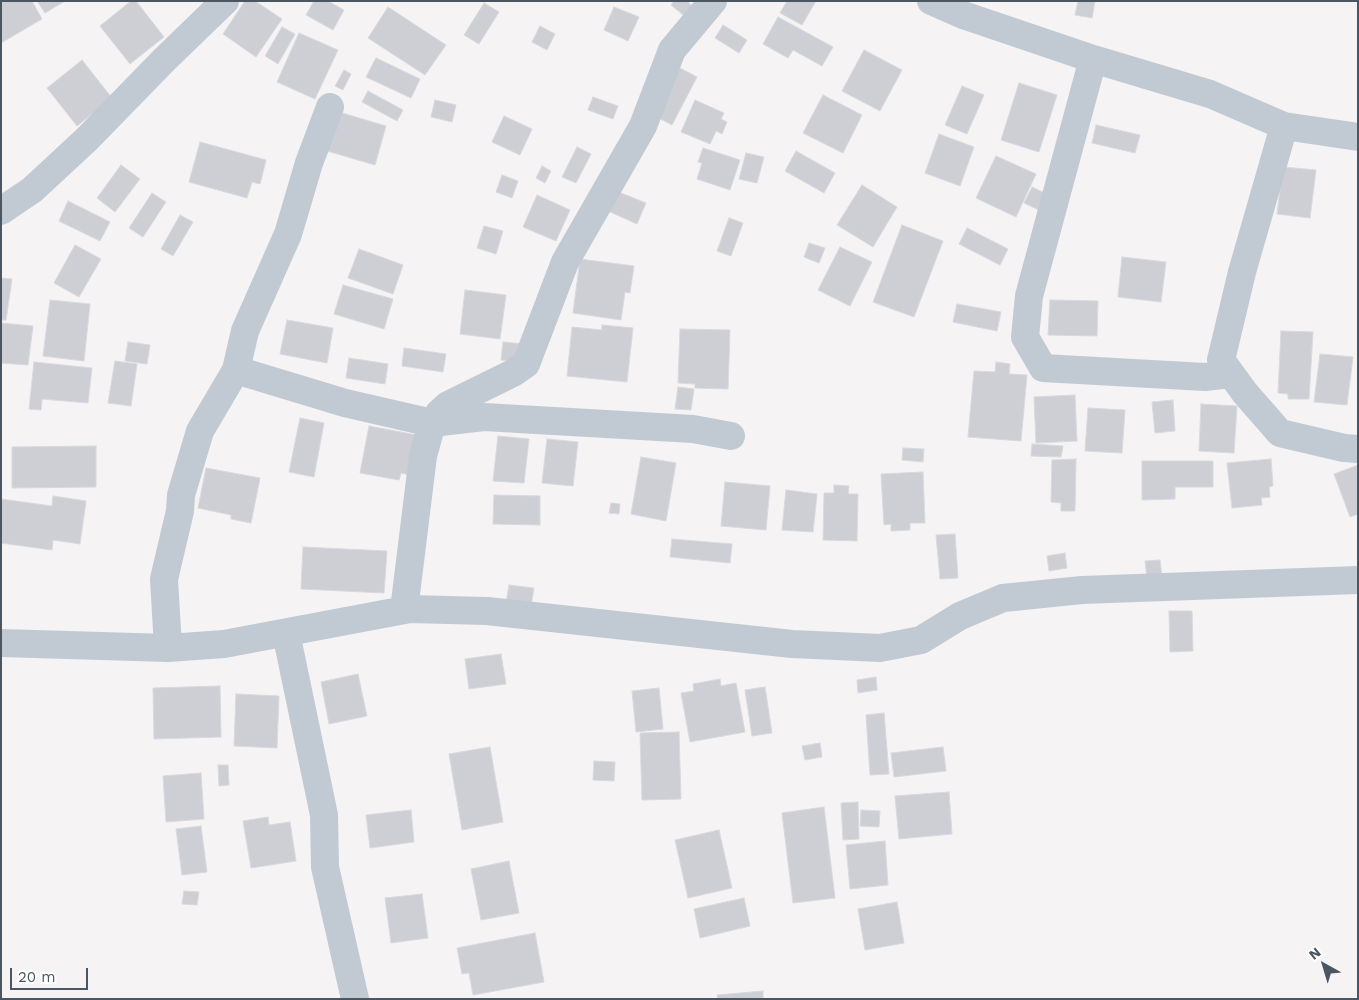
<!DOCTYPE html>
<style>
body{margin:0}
#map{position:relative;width:1359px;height:1000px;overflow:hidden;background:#f5f3f3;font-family:"Work Sans",sans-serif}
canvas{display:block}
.frame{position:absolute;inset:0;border:2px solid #4a5661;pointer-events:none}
.north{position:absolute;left:1299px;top:940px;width:50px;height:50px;-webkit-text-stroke:4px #fff;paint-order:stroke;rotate:321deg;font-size:14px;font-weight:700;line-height:20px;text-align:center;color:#4a5661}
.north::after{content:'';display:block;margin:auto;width:18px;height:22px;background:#4a5661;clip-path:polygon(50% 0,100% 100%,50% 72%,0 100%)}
.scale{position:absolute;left:10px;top:968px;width:78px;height:22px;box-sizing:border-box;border:2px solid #4a5661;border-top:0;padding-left:6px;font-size:15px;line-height:18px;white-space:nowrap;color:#4a5661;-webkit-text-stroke:4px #fff;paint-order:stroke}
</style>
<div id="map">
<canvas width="1359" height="1000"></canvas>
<div class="frame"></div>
<div class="north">N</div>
<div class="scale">20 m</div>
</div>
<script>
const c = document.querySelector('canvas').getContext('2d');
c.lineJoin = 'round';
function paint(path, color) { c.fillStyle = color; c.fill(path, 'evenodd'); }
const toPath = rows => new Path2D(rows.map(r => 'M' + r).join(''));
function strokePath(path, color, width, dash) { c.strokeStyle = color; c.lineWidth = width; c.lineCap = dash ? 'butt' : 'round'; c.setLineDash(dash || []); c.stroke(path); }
const building = toPath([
 [1,1,32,1,42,19,1,43,1,1],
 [37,1,65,1,45,13,37,1],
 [131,1,136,1,164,37,130,64,100,26,131,1],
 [245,1,255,1,282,19,256,57,223,34,245,1],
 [314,1,328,1,344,10,333,30,306,15,314,1],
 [674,1,687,1,695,9,687,18,671,5,674,1],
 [787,1,816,1,802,25,780,13,787,1],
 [1078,1,1095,1,1092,18,1075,15,1078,1],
 [484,3,499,12,479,44,464,35,484,3],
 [388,7,446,45,425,75,368,38,388,7],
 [614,7,639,17,628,41,604,30,614,7],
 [778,17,833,47,822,66,793,50,788,58,763,44,778,17],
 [723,25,747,40,739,53,715,38,723,25],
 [540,26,555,34,547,50,532,42,540,26],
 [282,27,295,34,278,64,265,56,282,27],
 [299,33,338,50,315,99,277,82,299,33],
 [864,50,902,70,880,111,842,91,864,50],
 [376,58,420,79,411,98,366,77,376,58],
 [82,60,112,98,77,126,47,88,82,60],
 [676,66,697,77,672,125,651,114,676,66],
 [344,70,351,74,343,90,335,86,344,70],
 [1019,83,1057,95,1039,152,1001,140,1019,83],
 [962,86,984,95,967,134,945,125,962,86],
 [368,91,403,110,397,121,362,102,368,91],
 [823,95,862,115,843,153,803,133,823,95],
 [593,97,618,106,613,119,588,110,593,97],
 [435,100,456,105,452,122,431,117,435,100],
 [695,100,724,113,721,119,727,122,722,134,716,131,710,144,681,132,695,100],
 [339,112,386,126,375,165,327,151,339,112],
 [504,116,532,129,520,155,492,142,504,116],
 [1096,125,1140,135,1135,153,1092,143,1096,125],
 [939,134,974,147,960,186,925,173,939,134],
 [200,142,266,160,260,184,252,182,247,198,189,182,200,142],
 [577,147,591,154,576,183,562,177,577,147],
 [703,148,740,160,730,190,697,179,702,163,698,162,703,148],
 [796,151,835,173,824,193,785,171,796,151],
 [746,153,764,157,757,183,739,179,746,153],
 [996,156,1036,174,1016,217,976,198,996,156],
 [121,165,140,179,115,212,97,198,121,165],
 [542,166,551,171,545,183,536,178,542,166],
 [1283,167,1316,170,1310,218,1277,214,1283,167],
 [502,175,518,181,512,198,496,192,502,175],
 [862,185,897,207,873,247,837,225,862,185],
 [1032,187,1049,195,1041,211,1024,203,1032,187],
 [616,191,646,203,637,224,608,211,616,191],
 [152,193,166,202,143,237,129,228,152,193],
 [537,195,570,210,556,241,523,227,537,195],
 [68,201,110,222,100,241,59,221,68,201],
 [180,215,193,222,173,256,161,249,180,215],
 [729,218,743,223,731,256,717,251,729,218],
 [902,225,943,241,914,317,873,302,902,225],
 [484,226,503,231,496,254,477,248,484,226],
 [967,228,1008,249,1000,265,959,244,967,228],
 [809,243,825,248,819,263,804,257,809,243],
 [75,245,101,259,79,297,54,283,75,245],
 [840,247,872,262,850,306,818,290,840,247],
 [359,249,403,265,393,294,348,278,359,249],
 [1122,257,1166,262,1161,302,1118,297,1122,257],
 [580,259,634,266,630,293,625,292,621,320,573,313,580,259],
 [1,278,12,279,6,320,1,320,1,278],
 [343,285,393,299,384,329,334,314,343,285],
 [465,290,506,295,500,339,460,334,465,290],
 [50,300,90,304,84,361,43,356,50,300],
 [1050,300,1098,301,1097,336,1048,335,1050,300],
 [957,304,1001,312,997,331,953,322,957,304],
 [287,320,333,328,327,363,280,354,287,320],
 [1,323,33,326,28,365,1,363,1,323],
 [602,325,633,328,627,382,567,376,572,327,602,330,602,325],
 [680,329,730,330,728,389,695,388,695,384,678,383,680,329],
 [1281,331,1313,332,1309,399,1288,399,1288,394,1278,393,1281,331],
 [128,342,150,345,147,364,125,361,128,342],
 [503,342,524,344,523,362,501,360,503,342],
 [404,348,446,354,443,372,402,366,404,348],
 [1320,354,1353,357,1347,405,1314,402,1320,354],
 [349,358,388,364,385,384,346,378,349,358],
 [115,361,137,364,131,406,108,403,115,361],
 [34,362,92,368,88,403,42,399,41,410,29,409,34,362],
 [996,362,1010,364,1009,374,1027,375,1021,441,968,437,974,371,995,372,996,362],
 [678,387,694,389,691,410,675,409,678,387],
 [1075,395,1077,441,1036,443,1034,397,1075,395],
 [1173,400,1175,431,1155,433,1152,402,1173,400],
 [1201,404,1237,406,1234,453,1199,451,1201,404],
 [1088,408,1125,410,1122,453,1085,451,1088,408],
 [300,418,324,423,314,477,289,472,300,418],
 [369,426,422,436,414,476,401,473,399,480,360,473,369,426],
 [498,436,529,439,524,483,493,481,498,436],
 [547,439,578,442,573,486,542,483,547,439],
 [1032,444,1063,446,1061,457,1031,456,1032,444],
 [96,446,96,487,12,488,12,447,96,446],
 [903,448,924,449,923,462,902,460,903,448],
 [641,457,676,463,666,521,631,514,641,457],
 [1076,459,1075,511,1061,511,1061,503,1051,502,1052,460,1076,459],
 [1271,459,1273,486,1269,487,1270,497,1261,498,1262,505,1232,508,1227,463,1271,459],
 [1142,461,1213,461,1213,487,1175,487,1175,499,1142,500,1142,461],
 [1358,465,1358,514,1350,517,1334,474,1358,465],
 [206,468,260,478,251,523,231,519,231,515,198,508,206,468],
 [923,472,925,523,910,523,910,530,891,531,891,524,884,525,881,474,923,472],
 [725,482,770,486,766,530,721,526,725,482],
 [834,485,849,486,848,494,858,494,857,541,823,540,824,493,834,493,834,485],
 [786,490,817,494,813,532,782,530,786,490],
 [494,495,540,496,540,525,493,524,494,495],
 [53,496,86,501,80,544,53,540,52,550,1,543,1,499,52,506,53,496],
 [611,503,620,504,619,514,609,513,611,503],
 [955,534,958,578,940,579,936,535,955,534],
 [672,539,732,544,730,563,670,557,672,539],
 [303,547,387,551,384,593,301,589,303,547],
 [1065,553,1067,568,1049,571,1047,556,1065,553],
 [1160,560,1162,577,1147,578,1145,561,1160,560],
 [509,585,534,588,531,606,506,603,509,585],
 [1169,611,1192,611,1193,651,1170,652,1169,611],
 [501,654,506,684,469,689,465,659,501,654],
 [358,674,367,716,329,724,321,682,358,674],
 [876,677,877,690,858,693,857,680,876,677],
 [720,679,721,686,736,683,745,732,690,742,681,693,694,691,693,684,720,679],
 [220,686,221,737,154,739,153,688,220,686],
 [765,687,772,733,752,736,745,690,765,687],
 [659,688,663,729,636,732,632,691,659,688],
 [236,694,279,696,277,748,234,746,236,694],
 [884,713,889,774,870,775,866,715,884,713],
 [679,732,681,799,642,800,640,733,679,732],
 [820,743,822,757,805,760,802,746,820,743],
 [490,747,503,822,462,830,449,754,490,747],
 [943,747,946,771,894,777,891,753,943,747],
 [594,761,615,762,614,781,593,780,594,761],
 [218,765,228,765,229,785,219,786,218,765],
 [201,773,204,819,166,822,163,776,201,773],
 [949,792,952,834,899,839,895,796,949,792],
 [858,802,859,839,843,840,841,803,858,802],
 [824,807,835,898,793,903,782,813,824,807],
 [411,810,414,842,370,848,366,815,411,810],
 [861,810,880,811,879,827,860,826,861,810],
 [268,817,269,825,290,822,296,861,251,868,243,821,268,817],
 [201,826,207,872,182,875,176,829,201,826],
 [719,830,732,888,688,898,675,840,719,830],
 [885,841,888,885,850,889,846,845,885,841],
 [509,861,519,913,481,920,471,869,509,861],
 [184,891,199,892,197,905,182,904,184,891],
 [422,894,428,938,391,943,385,898,422,894],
 [744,898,750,926,700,938,694,909,744,898],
 [897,902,904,943,865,950,858,909,897,902],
 [535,933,544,982,473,995,469,973,462,974,457,948,535,933],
 [763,991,763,999,718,999,717,995,763,991]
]);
const minor = toPath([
 [931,1,963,15,1093,59,1210,94,1284,126,1358,137],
 [1093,59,1029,296,1025,337,1043,368,1205,377,1231,374],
 [1284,126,1242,272,1221,360,1245,393,1280,433,1344,448,1358,449],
 [1,211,32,190,87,139,164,60,225,1],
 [236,370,345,403,432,423,484,417,693,429,731,436],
 [404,610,423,456,432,423,439,413,448,405,513,373,526,364,565,262,643,126,672,50,713,1],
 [286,633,324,815,325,867,355,999],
 [1,643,168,648,224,644,410,609,487,611,792,644,880,648,921,640,960,616,1003,598,1082,590,1358,580],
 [168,648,164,579,180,511,181,495,200,431,236,370,245,331,288,234,309,163,330,107]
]);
paint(building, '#cdcfd5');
strokePath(building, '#d7d9de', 1);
strokePath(minor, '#c1cad2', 28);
</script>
